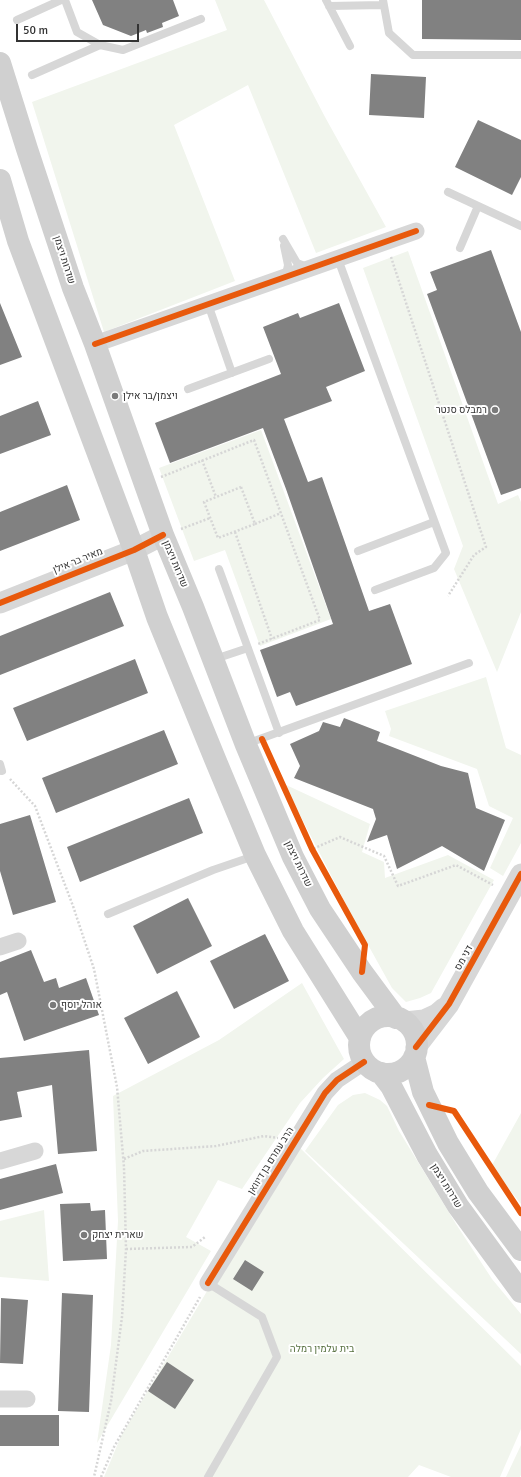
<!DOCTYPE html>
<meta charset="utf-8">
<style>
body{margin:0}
#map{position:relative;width:521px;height:1477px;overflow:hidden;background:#fff;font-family:Signika,sans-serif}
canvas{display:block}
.scale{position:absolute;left:16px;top:24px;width:123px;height:18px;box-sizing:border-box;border:2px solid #333;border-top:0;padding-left:5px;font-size:12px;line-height:14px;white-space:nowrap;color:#333;-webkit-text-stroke:3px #fff;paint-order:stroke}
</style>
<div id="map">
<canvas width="521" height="1477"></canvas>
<div class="scale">50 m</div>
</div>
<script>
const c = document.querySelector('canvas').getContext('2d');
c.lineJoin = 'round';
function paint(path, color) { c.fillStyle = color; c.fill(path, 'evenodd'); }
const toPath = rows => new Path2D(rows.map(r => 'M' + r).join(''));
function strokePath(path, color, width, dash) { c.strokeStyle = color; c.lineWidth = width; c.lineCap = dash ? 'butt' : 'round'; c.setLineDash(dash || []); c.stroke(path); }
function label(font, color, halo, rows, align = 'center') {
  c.font = font + ' Signika,Heebo,sans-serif'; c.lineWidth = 4; c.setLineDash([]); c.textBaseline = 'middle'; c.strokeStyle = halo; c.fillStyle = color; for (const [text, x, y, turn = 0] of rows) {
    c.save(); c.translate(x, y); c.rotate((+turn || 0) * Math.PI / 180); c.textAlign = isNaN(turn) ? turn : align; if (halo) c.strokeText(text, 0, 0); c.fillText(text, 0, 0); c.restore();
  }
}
const green = toPath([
 [215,0,264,0,325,117,386,227,316,253,248,85,174,125,235,281,104,332,32,102,227,30],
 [408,251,498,504,518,495,521,502,521,612,497,672,454,569,463,546,363,268],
 [261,430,331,619,260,646,225,550,194,561,159,468],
 [486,677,506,748,521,755,521,843,503,876,490,868,513,818,489,806,477,769,389,736,391,729,385,711],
 [284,784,370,824,362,852,384,862,385,878,448,855,494,880,431,993,420,998,406,1002,392,988,352,916],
 [302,983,344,1059,323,1078,300,1103,242,1189,218,1180,186,1237,211,1251,97,1443,111,1345,118,1221,113,1096,219,1040],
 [365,1093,380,1100,387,1106,399,1131,456,1224,492,1279,521,1314,521,1354,305,1151,338,1105,353,1095],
 [521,1113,521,1204,491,1167],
 [295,1143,521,1366,521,1429,500,1477,451,1477,419,1465,408,1477,104,1477,121,1436],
 [44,1210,49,1281,0,1277,0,1221],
 [521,1445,521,1475,520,1477,506,1477]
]);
const building = toPath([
 [92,0,173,0,179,16,162,23,163,27,147,33,146,30,131,36,103,25],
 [422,0,521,0,521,40,422,39],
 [371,74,426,77,424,118,369,115],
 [478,120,521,140,521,177,512,195,455,167],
 [491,250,521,332,521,488,501,495,427,294,437,290,430,272],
 [0,303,22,357,0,365],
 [339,303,365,371,326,387,332,401,284,419,308,482,322,477,369,611,390,604,412,664,296,706,290,692,277,697,260,650,333,624,286,489,263,428,170,463,155,423,281,374,263,327,298,313,300,318],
 [38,401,51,435,0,454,0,416],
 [67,485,80,520,0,551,0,512],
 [110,592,124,626,0,675,0,636],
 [135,659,148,693,27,741,13,708],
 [344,718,380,732,377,741,441,766,468,773,476,808,505,820,484,871,442,846,397,869,387,835,367,842,376,819,373,809,294,778,300,766,290,744,319,731,323,722,340,727],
 [164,730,178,764,56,813,42,778],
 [189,798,203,833,80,882,67,847],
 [30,815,56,902,13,915,0,871,0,824],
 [188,898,212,946,157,974,133,926],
 [265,934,289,981,234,1009,210,961],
 [31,950,44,982,56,978,59,988,86,978,99,1015,24,1041,7,992,0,995,0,962],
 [177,991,200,1037,148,1064,124,1018],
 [89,1050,97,1151,58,1154,52,1085,17,1092,22,1117,0,1121,0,1058],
 [56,1164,63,1193,0,1210,0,1179],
 [90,1203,91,1211,105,1210,107,1259,63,1261,60,1204],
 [245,1260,264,1272,252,1291,233,1279],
 [62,1293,93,1295,89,1412,58,1411],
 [1,1298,28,1300,23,1364,0,1363],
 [167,1362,194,1380,175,1409,148,1391],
 [0,1415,59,1415,59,1446,0,1446]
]);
const path = toPath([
 [391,257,486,547,474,555,448,596],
 [202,460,216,497],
 [161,477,254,440,320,620,258,644],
 [241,487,255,524,218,538,204,502,241,487],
 [255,524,281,513],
 [181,529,210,518],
 [235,532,272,639],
 [10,779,35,806,73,906,94,969,117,1087,124,1167,126,1249,122,1317,111,1401,94,1477],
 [310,850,340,837,384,856,398,886,456,865,493,885],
 [124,1159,143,1151,216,1146,264,1136,278,1138],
 [126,1249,192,1247,205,1237],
 [101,1477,114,1447,200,1297]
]);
const service = toPath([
 [65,0,77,32,100,45,123,50,201,19],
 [326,0,350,46],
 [383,0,389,33,413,55,521,55],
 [329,6,383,5],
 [17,20,61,0],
 [32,75,100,45],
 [448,192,521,226],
 [283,239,297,263,307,267],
 [460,248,478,206],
 [338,259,446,553,434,568,375,590],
 [283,277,287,270,288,265,284,246],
 [208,304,232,373],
 [188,389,269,359],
 [358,551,434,522],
 [219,569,279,733],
 [215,659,248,648],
 [246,744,469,663],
 [0,764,2,771],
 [108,914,213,870,254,856],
 [208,1477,277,1357,262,1317,208,1283]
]);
const minor = toPath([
 [95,344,416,231],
 [0,947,18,941],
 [0,1161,35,1151],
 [208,1283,325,1093,337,1080,364,1062],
 [0,1399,27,1399]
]);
const tertiary = toPath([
 [0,603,134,550,163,535],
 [405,1022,424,1020,437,1014,444,1008],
 [416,1047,449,1004,521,874]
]);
const secondary = toPath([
 [0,63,27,149,73,288,95,344,163,535,193,607,246,745,293,857,320,909,362,972,396,1018],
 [0,180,18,241,134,550,157,617,215,759,255,855,293,931,360,1038],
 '359 1045a29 29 0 1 1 58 0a29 29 0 1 1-58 0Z',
 [414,1057,423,1092,448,1143,478,1192,521,1250],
 [381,1073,391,1086,427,1155,458,1206,521,1292]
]);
const cycleway = toPath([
 [95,344,416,231],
 [0,603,134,550,163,535],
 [262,739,312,849,365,945,362,972],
 [416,1047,449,1004,521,874],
 [429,1105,454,1111,521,1213],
 [208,1283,325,1093,337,1080,364,1062]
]);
const markers = [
 [115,396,4,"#7a7a7a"],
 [495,410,4,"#7a7a7a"],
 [53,1005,4,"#7a7a7a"],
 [84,1235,4,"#7a7a7a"]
];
const streetNames = [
 ["שדרות ויצמן",64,260,72],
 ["מאיר בר אילן",78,561,-22],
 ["שדרות ויצמן",175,564,67],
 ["שדרות ויצמן",298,864,64],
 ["דני מס",464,958,-61],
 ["הרב עמרם בן דיוואן",271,1161,-58],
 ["שדרות ויצמן",446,1186,58]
];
const poiNames = [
 ["ויצמן/בר אילן",123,396],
 ["רמבלס סנטר",487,410,"right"],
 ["אוהל יוסף",61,1005],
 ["שארית יצחק",92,1235]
];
const parkNames = [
 ["בית עלמין רמלה",322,1349]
];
paint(green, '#f1f5ed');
paint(building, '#818181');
strokePath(path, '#d6d6d6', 2.5, [2, 2]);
strokePath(service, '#d7d7d7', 8);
strokePath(minor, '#d7d7d7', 17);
strokePath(tertiary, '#d7d7d7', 21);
strokePath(secondary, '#d0d0d0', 22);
strokePath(cycleway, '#e8590c', 6);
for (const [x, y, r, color] of markers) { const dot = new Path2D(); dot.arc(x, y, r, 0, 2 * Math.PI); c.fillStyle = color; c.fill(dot); strokePath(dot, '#fff', 1.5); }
label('10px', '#333', '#fff', streetNames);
label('10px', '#333', '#fff', poiNames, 'left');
label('10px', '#56703f', '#fff', parkNames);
</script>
